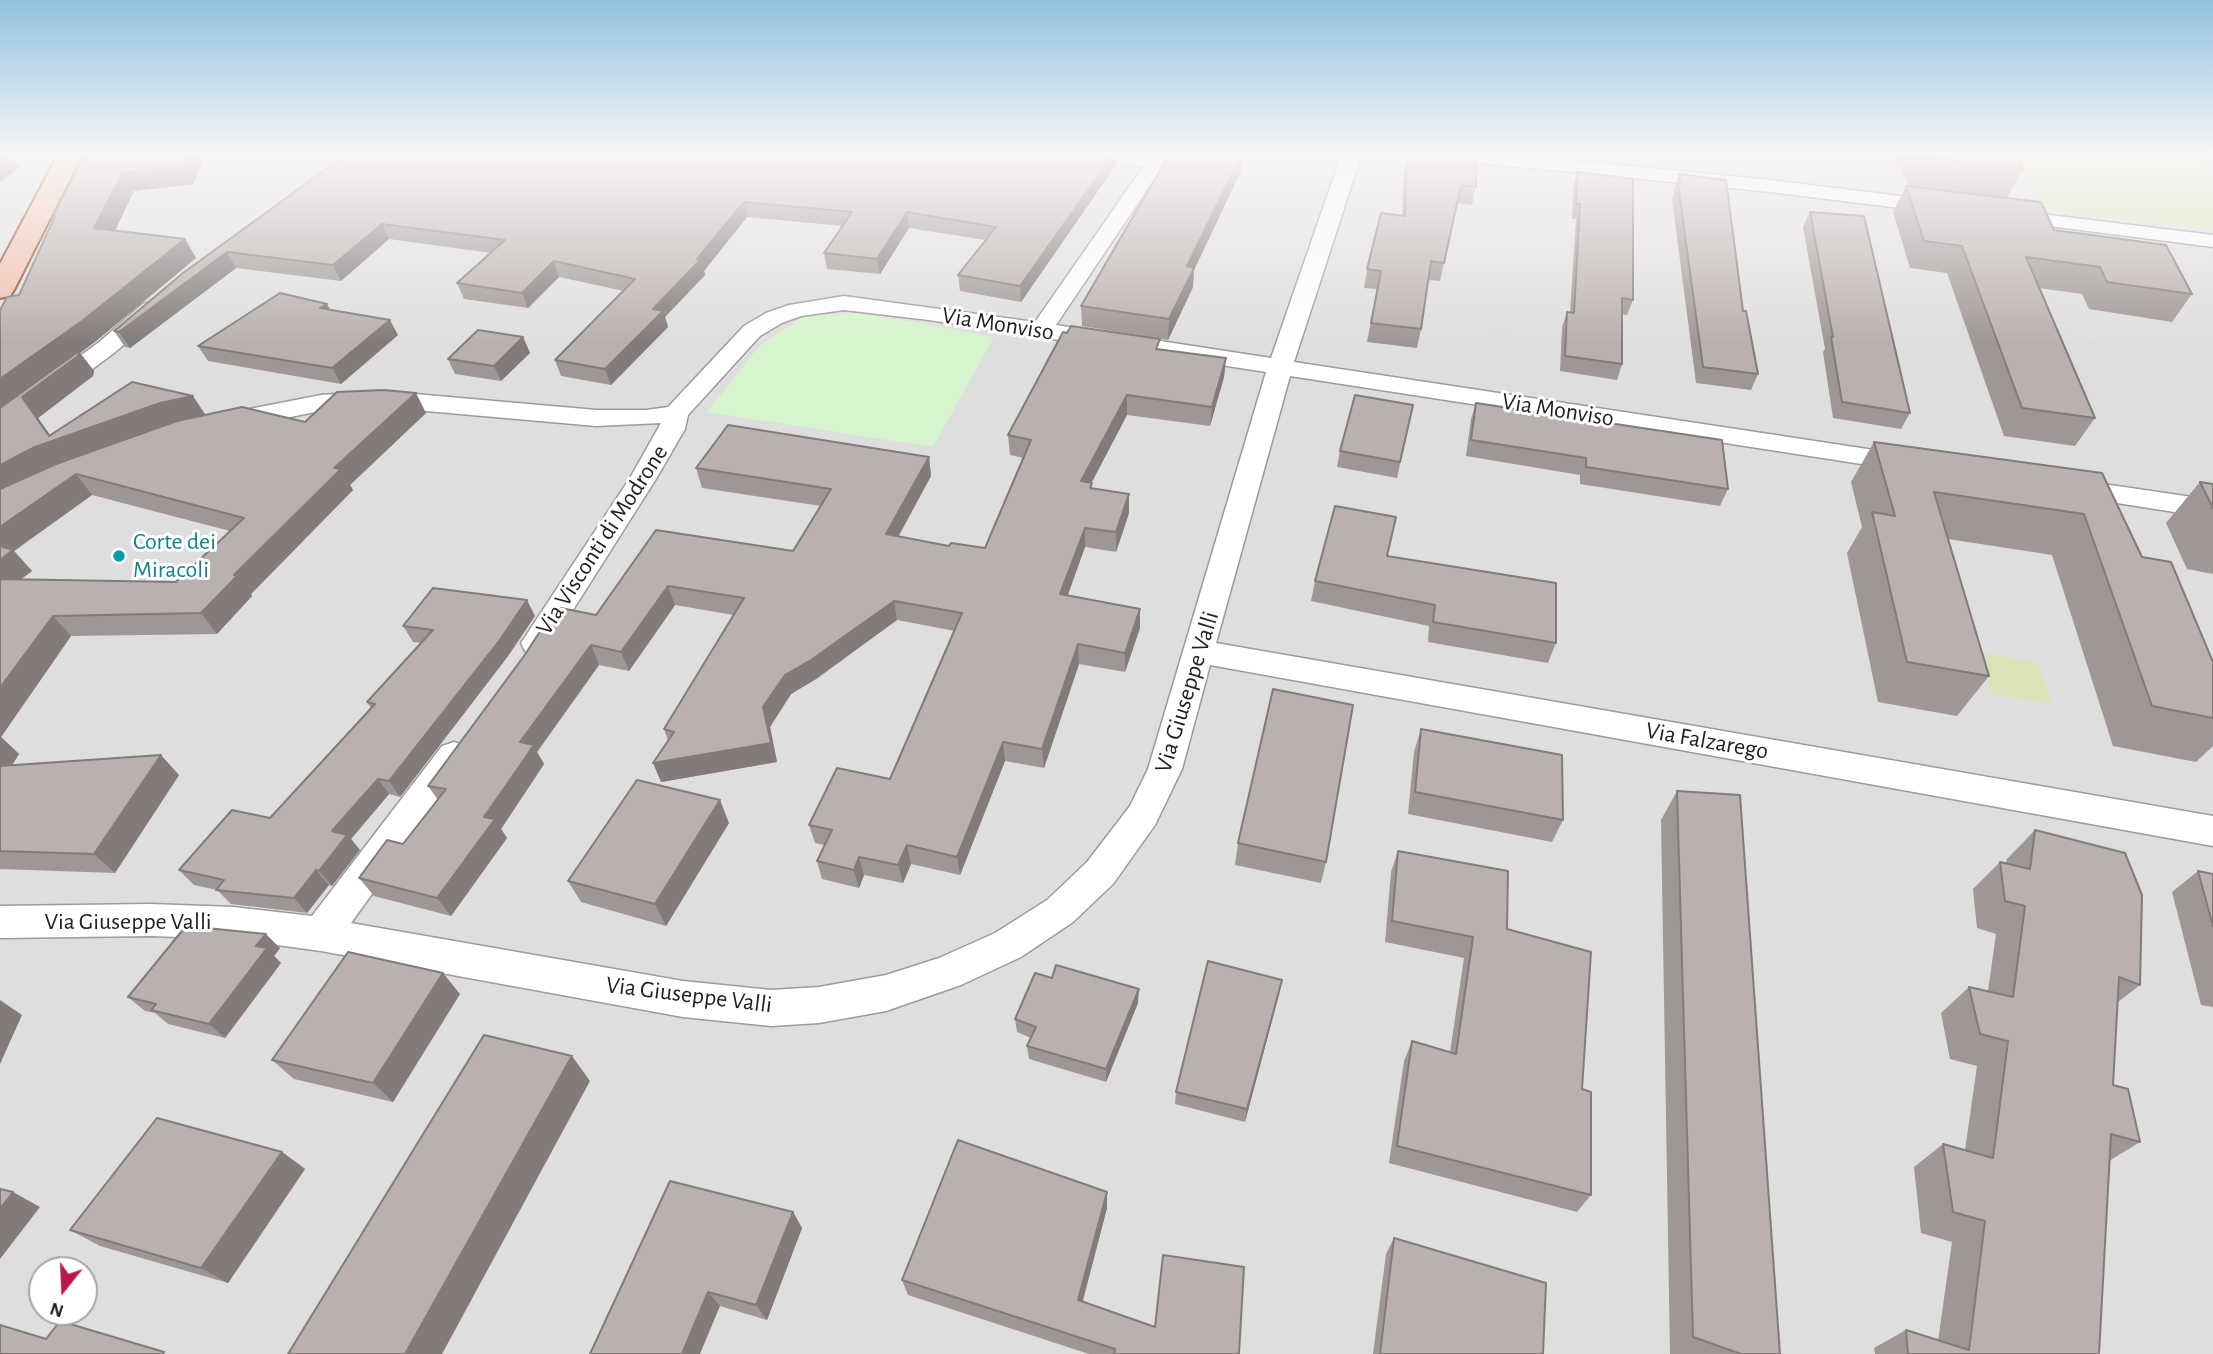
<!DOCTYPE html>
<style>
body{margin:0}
#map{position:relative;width:2213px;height:1354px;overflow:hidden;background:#f0ece9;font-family:"Alegreya Sans",sans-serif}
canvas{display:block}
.north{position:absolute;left:28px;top:1256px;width:70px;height:70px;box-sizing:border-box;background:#fff;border:2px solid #a6a6a6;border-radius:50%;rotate:198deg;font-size:19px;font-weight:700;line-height:28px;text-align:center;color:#212121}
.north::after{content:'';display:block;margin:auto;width:24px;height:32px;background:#b81a4c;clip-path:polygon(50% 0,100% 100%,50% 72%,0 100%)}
</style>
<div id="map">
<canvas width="2213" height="1354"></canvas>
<div class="north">N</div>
</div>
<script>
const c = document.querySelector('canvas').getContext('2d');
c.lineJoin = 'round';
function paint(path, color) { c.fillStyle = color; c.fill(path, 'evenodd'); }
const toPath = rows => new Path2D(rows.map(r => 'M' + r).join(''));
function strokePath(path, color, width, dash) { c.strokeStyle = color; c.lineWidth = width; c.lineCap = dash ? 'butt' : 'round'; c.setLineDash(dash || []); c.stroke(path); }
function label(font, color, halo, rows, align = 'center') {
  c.font = font + ' "Alegreya Sans",sans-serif'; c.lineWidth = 6; c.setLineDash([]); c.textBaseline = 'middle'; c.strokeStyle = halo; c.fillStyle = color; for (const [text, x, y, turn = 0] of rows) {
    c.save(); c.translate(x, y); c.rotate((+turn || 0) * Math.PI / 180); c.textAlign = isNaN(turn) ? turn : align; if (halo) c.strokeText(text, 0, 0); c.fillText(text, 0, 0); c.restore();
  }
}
const residential = toPath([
 [0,153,64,153,0,273],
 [77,153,2213,153,2213,1354,0,1354,0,299],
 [42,1270,84,1270,84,1312,42,1312]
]);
const grass = toPath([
 [2017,153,2192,153,2213,184,2213,230,2042,209],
 [1978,652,2037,662,2052,704,1991,694]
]);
const park = toPath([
 [863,313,994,337,933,447,707,412,759,346,805,316]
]);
const parking = toPath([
 [2032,288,2050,290,2119,452,2097,448],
 [1490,320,1516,323,1511,388,1483,383],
 [2083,339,2213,358,2213,491,2169,484,2130,396,2106,392],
 [1569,385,1663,399,1663,411,1568,396],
 [1342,386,1410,397,1422,412,1419,414,1353,404],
 [1672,400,1783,416,1785,428,1673,412],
 [1199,462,1227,466,1215,509,1187,504],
 [1759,487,1782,491,1822,736,1793,730],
 [1817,542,1845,546,1880,724,1848,718],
 [1149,638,1173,643,1155,696,1131,692],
 [1972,800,2129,830,2139,858,1979,827]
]);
const minor = toPath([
 [1084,153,1130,153,1162,159,1165,163,1056,325,1271,358,1342,153,1362,153,1294,362,1907,455,1916,457,1920,463,1916,469,1907,471,1290,376,1216,643,2213,816,2213,846,1210,665,1182,769,1155,825,1113,884,1073,922,1021,957,961,985,886,1011,819,1023,771,1026,683,1017,321,951,233,939,151,936,0,938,0,906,151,904,233,907,312,916,442,746,454,742,466,746,471,755,466,764,351,923,683,981,771,990,819,987,886,975,939,958,995,933,1047,900,1087,862,1130,806,1148,769,1266,372,929,320,844,310,801,316,782,323,760,336,688,415,685,429,656,479,547,651,536,654,525,651,521,643,630,478,661,423,596,426,381,407,321,411,224,430,215,427,211,422,215,417,224,414,321,395,381,391,596,410,646,410,668,407,744,326,766,313,789,305,844,296,1035,322,1143,167,1094,159,1084,153],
 [1431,153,1499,153,1770,180,1941,201,1948,203,1951,207,1948,211,1941,213,1770,192,1441,159,1431,153],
 [2009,210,2213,235,2213,247,2002,220,1999,216,2002,212,2009,210],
 [151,302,159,304,162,309,159,314,114,353,9,431,0,434,0,414,98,343,143,304,151,302],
 [2069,479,2213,500,2213,518,2059,494,2055,488,2059,482,2069,479]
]);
const primary = toPath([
 [59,153,83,153,14,290,10,296,0,298,0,264,59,153]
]);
const wall = toPath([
 [86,153,206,153,193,184,134,191,115,231,185,239,196,258,96,341,80,353,94,371,93,376,38,418,50,435,206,415,305,422,426,413,350,485,353,490,251,594,252,596,217,634,71,636,1,737,19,754,12,765,179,775,115,873,0,869,0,310,19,295],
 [92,495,230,531,176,582,21,579,32,571,14,551],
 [348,153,1116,165,1021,302,960,291,958,275,985,240,909,228,880,274,827,269,824,253,843,226,747,217,704,271,705,275,665,317,668,327,611,385,561,376,555,360,624,291,559,277,528,308,464,299,457,283,491,253,389,239,341,281,236,268,130,348,125,347,114,331],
 [1767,153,1834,153,1831,160],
 [1891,153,2017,153,2023,169,2007,198,2054,230,2192,294,2172,322,2089,309,2082,294,2039,288,2095,418,2075,446,2004,436,1947,273,1910,268,1893,212,1906,186,1909,186],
 [1407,156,1476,187,1472,205,1457,203,1440,281,1428,280,1421,329,1417,348,1367,342,1377,289,1364,288,1367,269,1402,216,1404,174],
 [1241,171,1194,270,1193,287,1168,340,1082,326,1081,306],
 [1577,172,1633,300,1627,315,1622,314,1622,364,1617,380,1560,371,1562,327,1567,312,1570,312,1576,219,1572,219,1573,187],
 [1679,174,1743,311,1758,374,1751,390,1696,383,1672,199,1674,193,1674,189],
 [1810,212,1910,413,1901,429,1833,418,1823,352,1825,349,1803,227],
 [398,335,341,384,208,361,198,346],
 [523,337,530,353,501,381,455,374,448,359],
 [1160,349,1226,358,1224,377,1210,426,1127,415,1091,483,1092,488,1129,513,1116,552,1085,547,1068,595,1140,628,1125,672,1079,664,1044,768,1005,761,960,875,911,864,903,883,864,875,859,888,822,879,817,861,824,845,815,843,809,825,890,779,955,631,897,620,816,679,791,694,770,727,777,762,661,782,668,740,664,729,734,615,675,605,629,671,599,665,537,752,544,764,501,829,507,838,451,916,374,896,359,878,403,844,438,800,428,786,596,615,656,530,793,551,821,506,702,488,696,468,929,457,931,476,898,536,949,546,985,548,1024,458,1010,455,1008,435],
 [1476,403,1728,489,1720,506,1580,484,1580,475,1466,456,1471,419],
 [1413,405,1397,478,1337,467,1340,451],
 [1874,442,2102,473,2142,557,2213,662,2213,746,2196,762,2113,746,2052,555,1948,539,1989,676,1957,716,1878,702,1847,553,1862,527,1851,482],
 [2200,482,2213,484,2213,574,2187,569,2166,523],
 [1387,556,1556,643,1548,663,1428,642,1429,626,1311,601,1315,581],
 [535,616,508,656,400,797,389,794,351,839,360,850,332,886,329,885,307,913,231,904,217,890,194,885,179,870,270,818,371,708,367,702,421,643,413,642,403,626],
 [1421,729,1563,820,1552,842,1408,814,1414,752],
 [1677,791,1780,1354,1670,1354,1661,820],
 [729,823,666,926,581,902,568,881],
 [2035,830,2140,985,2118,1002,2113,1085,2140,1142,2109,1161,2099,1354,1875,1354,1874,1348,1906,1330,1938,1341,1952,1242,1921,1233,1914,1167,1943,1144,1965,1150,1977,1066,1950,1059,1941,1013,1969,987,1988,991,1996,934,1977,928,1973,889,2000,862,2006,863,2007,859],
 [1238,843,1326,862,1321,883,1235,865],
 [1398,851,1507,929,1582,1089,1591,1195,1577,1212,1389,1163,1404,1061,1412,1041,1450,1052,1464,958,1385,942,1391,872],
 [2198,871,2213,874,2213,1007,2201,1005,2172,892],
 [280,948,274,956,281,963,225,1038,168,1024,155,1013,145,1011,128,997],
 [460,994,393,1102,294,1079,272,1060],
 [1279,994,1245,1122,1175,1104,1176,1092],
 [1138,1003,1106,1082,1029,1059,1027,1046,1031,1038,1017,1032,1015,1019],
 [282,1152,305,1169,228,1283,100,1246,70,1230],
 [1107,1192,1107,1208,1083,1301,1155,1327,1239,1354,1089,1354,908,1295,902,1280],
 [793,1212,802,1228,767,1320,720,1306,590,1354],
 [1394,1238,1543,1354,1373,1354,1386,1254]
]);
const shadedWall = toPath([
 [0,153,8,153,5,158,10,155,19,168,0,182],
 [188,153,206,153,193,184,134,191,107,247,94,228,123,172],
 [1114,153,1116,153,1116,165,1021,302,1020,286],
 [1242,153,1241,171,1194,270,1193,287,1168,340,1169,319,1187,266],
 [744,202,747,217,704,271,705,275,665,317,668,327,611,385,605,369,653,309,697,259],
 [907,212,909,228,880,274,877,259],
 [382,224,389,239,341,281,333,265],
 [185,239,196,258,96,341,80,353,94,371,93,376,38,418,54,441,160,403,193,396,207,417,0,494,0,465,22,397,0,411,0,379],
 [227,252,236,268,130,348,119,332],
 [554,261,559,277,528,308,522,293],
 [327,304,335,319,320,308],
 [390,320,398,335,341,384,332,368],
 [523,337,530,353,501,381,494,366],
 [1226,358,1224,377,1210,426,1212,407],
 [416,393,426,413,350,485,353,490,251,594,252,596,217,634,201,613,234,575,334,468],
 [1127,395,1127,415,1082,501,1081,481],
 [929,457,931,476,889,554,886,534],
 [76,474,92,495,14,551,32,571,0,595,0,527],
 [1129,494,1129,513,1116,552,1116,532],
 [1085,528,1085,547,1061,613,1060,594],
 [668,586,675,605,629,671,621,652],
 [527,600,535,616,508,656,400,797,389,781],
 [894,601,897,620,816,679,791,694,770,727,777,762,661,782,653,763,763,707,785,675],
 [1140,609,1140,628,1125,672,1125,653],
 [53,616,71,636,1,737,19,754,0,784,0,688],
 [1078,644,1079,664,1044,768,1042,749],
 [591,645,599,665,537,752,544,764,501,829,507,838,451,916,437,898,484,817,520,742],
 [1003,742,1005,761,960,875,957,857],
 [161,755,179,775,115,873,94,854],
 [378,779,389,794,351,839,360,850,332,886,319,871,332,831],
 [720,800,729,823,666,926,655,904],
 [907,845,911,864,903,883,898,865],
 [859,857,864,875,859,888,854,870],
 [316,870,329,885,307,913,294,898],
 [266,934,280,948,274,956,281,963,225,1038,209,1024,256,946],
 [443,973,460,994,393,1102,373,1083],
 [1282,980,1279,994,1245,1122,1247,1109],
 [1139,989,1138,1003,1106,1082,1106,1069],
 [0,1000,22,1015,0,1064],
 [572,1056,590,1081,442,1354,405,1354],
 [282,1152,305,1169,228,1283,201,1268],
 [13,1192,40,1207,0,1259,0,1209],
 [1107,1192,1107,1208,1079,1314,1078,1300],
 [793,1212,802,1228,767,1320,756,1305],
 [708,1292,720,1306,700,1354,682,1354]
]);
const building = toPath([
 [86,153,188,153,183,165,123,172,94,228,185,239,82,321,0,379,0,310,7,297,19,295,55,216,52,217,86,153],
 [348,153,1114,153,1020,286,958,275,996,227,907,212,877,259,824,253,852,212,744,202,697,259,701,259,653,309,663,311,605,369,555,360,635,279,554,261,522,293,457,283,505,240,382,224,333,265,227,252,119,332,114,331,183,273,348,153],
 [1170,153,1242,153,1187,266,1194,268,1169,319,1081,306,1170,153],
 [1413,153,1475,153,1476,187,1461,185,1444,263,1431,261,1421,329,1371,323,1381,271,1367,269,1381,213,1405,216,1407,156,1413,153],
 [1929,153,2017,153,2023,169,1932,158,1929,153],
 [0,155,10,155,0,162,0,155],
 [1577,172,1633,179,1633,300,1622,298,1622,364,1565,356,1567,312,1574,313,1580,204,1576,204,1577,172],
 [1679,174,1726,180,1743,311,1746,311,1758,374,1703,367,1678,184,1680,184,1679,174],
 [1906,186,2041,202,2054,230,2166,245,2192,294,2107,282,2100,267,2026,257,2095,418,2022,408,1962,246,1924,241,1906,186],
 [1810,212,1864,216,1910,413,1842,402,1831,337,1833,337,1810,212],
 [280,293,327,304,320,308,390,320,332,368,198,346,280,293],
 [1071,326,1160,339,1156,349,1226,358,1212,407,1127,395,1081,481,1092,483,1090,488,1129,494,1116,532,1085,528,1060,594,1140,609,1125,653,1078,644,1042,749,1003,742,957,857,907,845,898,865,859,857,854,870,817,861,832,830,809,825,837,768,890,779,962,613,894,601,811,660,785,675,763,707,771,743,653,763,674,732,664,729,744,598,668,586,621,652,591,645,520,742,534,745,484,817,495,819,437,898,359,878,387,840,403,844,446,789,428,786,524,656,556,607,596,615,656,530,793,551,831,489,696,468,728,425,929,457,886,534,949,546,951,543,985,548,1031,440,1008,435,1063,332,1067,333,1071,326],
 [478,330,523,337,494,366,448,359,478,330],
 [79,351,78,356,22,397,49,436,132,382,193,396,160,403,35,447,0,465,0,408,79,351],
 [384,390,416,393,334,468,341,469,234,575,238,575,201,613,53,616,0,688,0,579,176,582,244,518,76,474,0,527,0,489,56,464,177,421,242,407,305,422,337,392,384,390],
 [1355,395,1413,405,1400,462,1340,451,1355,395],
 [1476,403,1722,440,1728,489,1586,467,1586,458,1471,440,1476,403],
 [1874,442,2102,473,2142,557,2171,562,2213,662,2213,718,2152,706,2084,514,1934,492,1989,676,1907,662,1872,512,1895,516,1874,442],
 [2200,482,2213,484,2213,508,2200,482],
 [1335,506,1396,517,1387,556,1556,583,1556,643,1433,622,1435,605,1315,581,1335,506],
 [0,546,13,550,0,560,0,546],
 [433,588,527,600,499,641,389,781,378,779,332,831,347,835,319,871,316,870,294,898,216,890,224,880,179,870,232,810,270,818,375,704,367,702,433,630,403,626,433,588],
 [1273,689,1353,705,1326,862,1238,843,1273,689],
 [1421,729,1562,755,1563,820,1415,792,1421,729],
 [161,755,94,854,0,851,0,766,161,755],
 [637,780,720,800,655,904,568,881,637,780],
 [1677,791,1740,795,1780,1354,1741,1354,1693,1337,1677,791],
 [2035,830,2125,853,2142,895,2140,985,2119,977,2113,1085,2128,1089,2140,1142,2111,1134,2099,1354,1908,1354,1906,1330,1969,1350,1985,1221,1953,1212,1943,1144,1993,1158,2008,1041,1980,1034,1969,987,2013,997,2025,906,2005,901,2000,862,2030,869,2035,830],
 [1398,851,1508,871,1507,929,1591,952,1582,1089,1591,1092,1591,1195,1397,1146,1412,1041,1456,1054,1473,937,1392,921,1398,851],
 [2198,871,2213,874,2213,926,2198,871],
 [186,926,266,934,256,946,267,948,209,1024,151,1010,156,1004,128,997,186,926],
 [348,952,443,973,373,1083,272,1060,348,952],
 [1208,961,1282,980,1247,1109,1176,1092,1208,961],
 [1056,965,1139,989,1106,1069,1027,1046,1036,1027,1015,1019,1035,973,1052,978,1056,965],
 [484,1035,572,1056,405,1354,288,1354,484,1035],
 [157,1118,282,1152,201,1268,70,1230,157,1118],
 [958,1140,1107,1192,1078,1300,1155,1327,1163,1255,1244,1267,1239,1354,1114,1354,1115,1349,902,1280,958,1140],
 [670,1181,793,1212,756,1305,708,1292,682,1354,590,1354,670,1181],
 [0,1189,13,1192,0,1209,0,1189],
 [1394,1238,1546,1283,1543,1354,1380,1354,1394,1238],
 [60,1321,164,1352,163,1354,0,1354,0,1325,46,1339,60,1321]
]);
const markers = [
 [119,556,7,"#0f9aa8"]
];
const streetNames = [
 ["Via Monviso",998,324,9],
 ["Via Monviso",1558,410,9],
 ["Via Visconti di Modrone",602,540,-57],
 ["Via Giuseppe Valli",1187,692,-73],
 ["Via Falzarego",1707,741,10],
 ["Via Giuseppe Valli",128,922],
 ["Via Giuseppe Valli",689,995,7]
];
const cultureNames = [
 ["Corte dei",133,542],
 ["Miracoli",133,570]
];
paint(residential, '#dfdede');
paint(grass, '#dae3b6');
paint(park, '#d6f4cd');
paint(parking, '#ddd');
strokePath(minor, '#9b9b9b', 3);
strokePath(primary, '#8b3e13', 4);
paint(minor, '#fff');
paint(primary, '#f1bead');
paint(wall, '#9f9796');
paint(shadedWall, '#827b7a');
paint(building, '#b9b0af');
strokePath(building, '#827b7a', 2);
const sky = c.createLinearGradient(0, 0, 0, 343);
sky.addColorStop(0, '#91c2e0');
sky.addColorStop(0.45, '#f8f6f5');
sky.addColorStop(1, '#f8f6f500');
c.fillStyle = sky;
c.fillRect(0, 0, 2213, 343);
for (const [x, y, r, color] of markers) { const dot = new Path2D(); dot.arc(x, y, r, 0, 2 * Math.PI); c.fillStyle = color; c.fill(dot); strokePath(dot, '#fff', 2.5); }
label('24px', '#212121', '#fff', streetNames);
label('24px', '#0d838f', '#fff', cultureNames, 'left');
</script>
